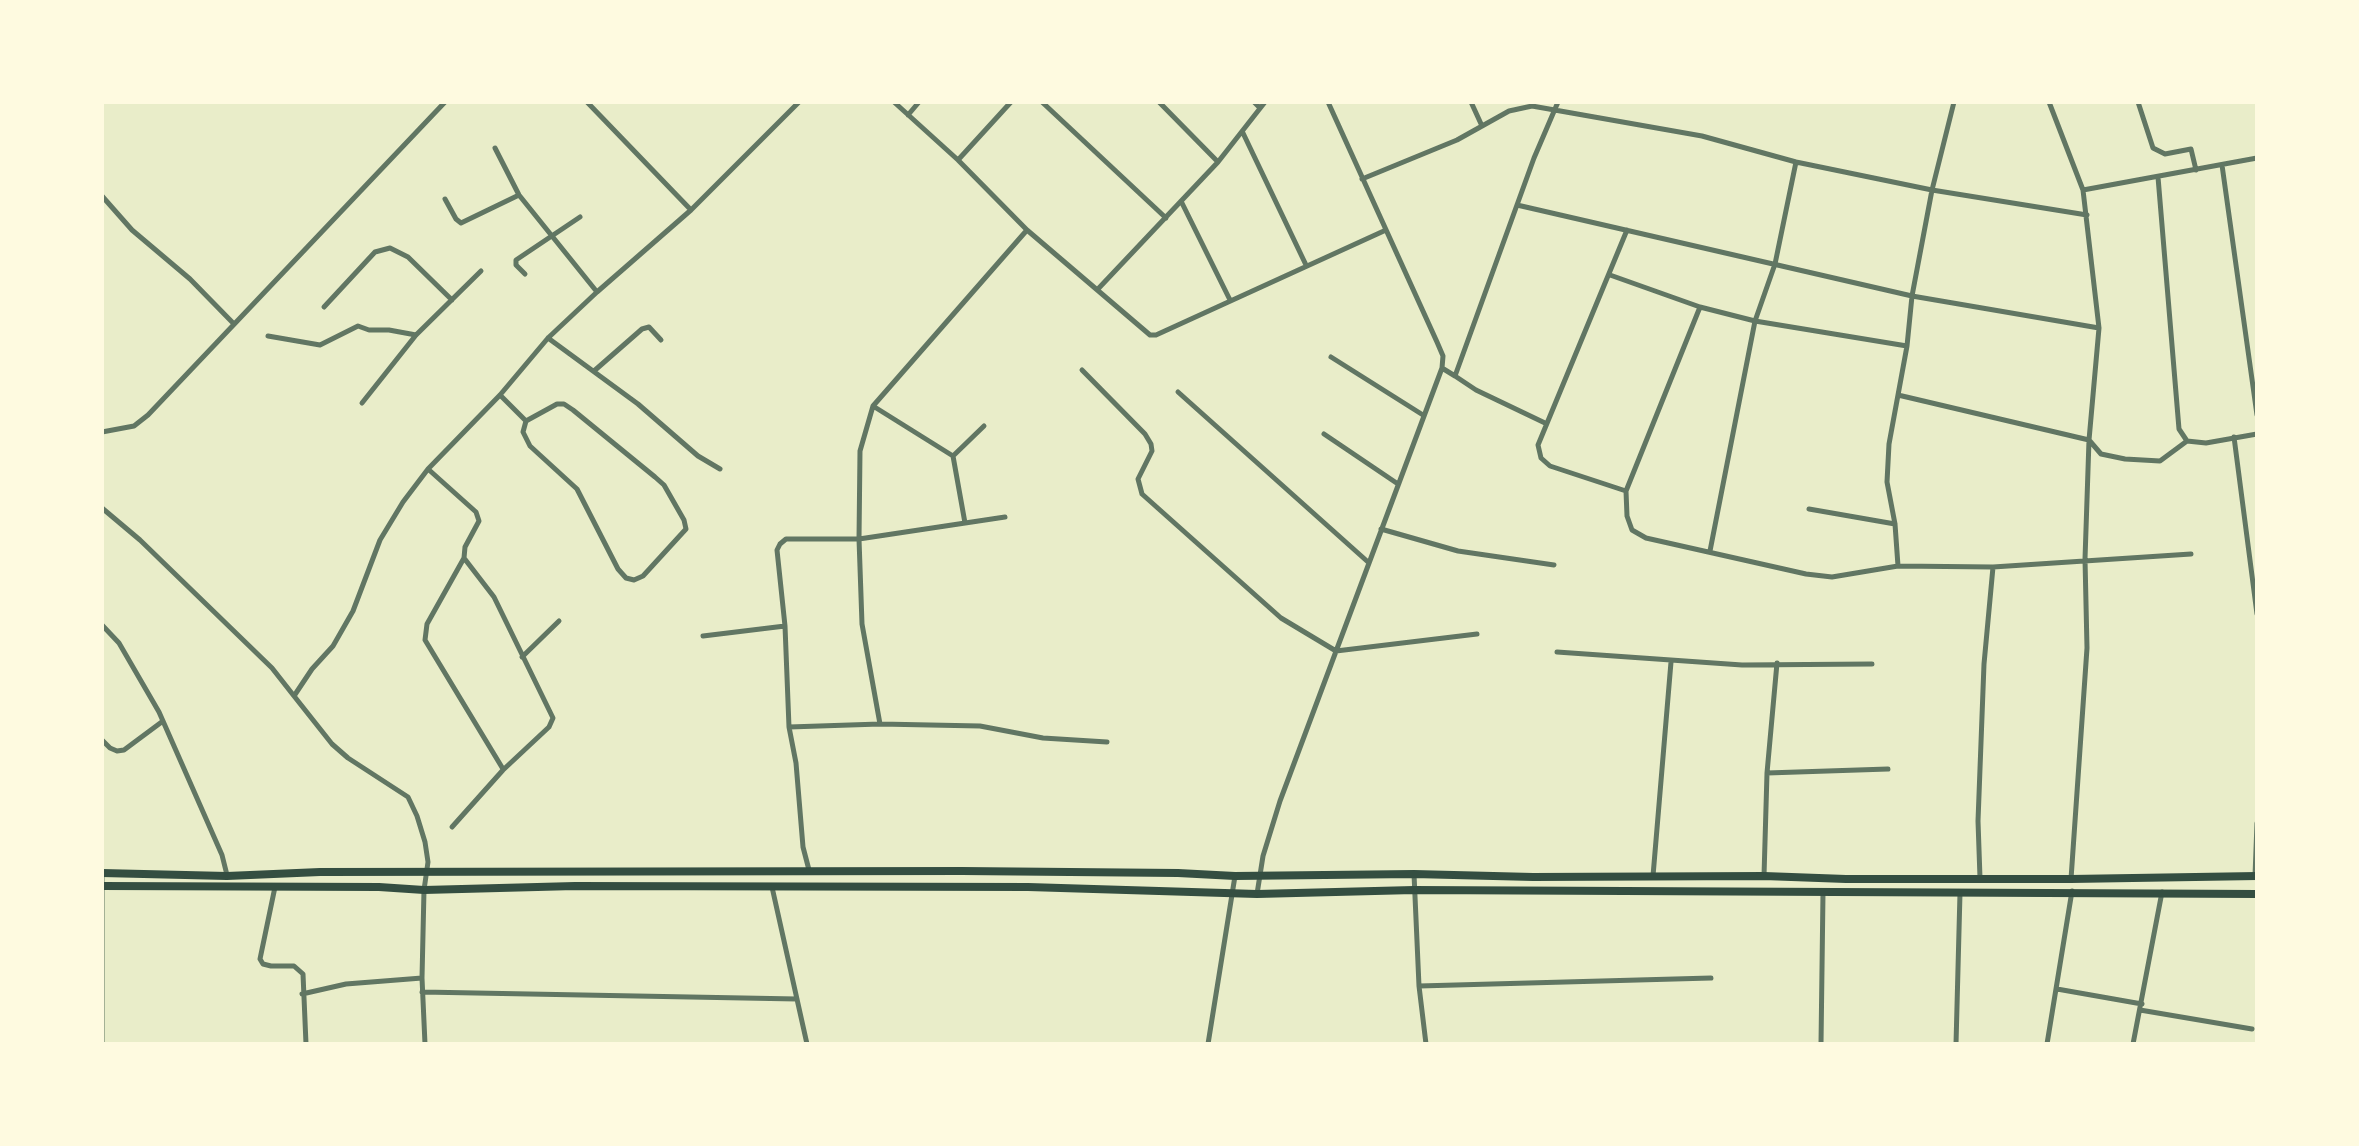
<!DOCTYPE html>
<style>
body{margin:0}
#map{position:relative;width:2359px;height:1146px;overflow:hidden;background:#e9edc9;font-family:Quicksand,sans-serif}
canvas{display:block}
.frame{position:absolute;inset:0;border:104px solid #fefae0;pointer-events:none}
</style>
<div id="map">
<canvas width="2359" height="1146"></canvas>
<div class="frame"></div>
</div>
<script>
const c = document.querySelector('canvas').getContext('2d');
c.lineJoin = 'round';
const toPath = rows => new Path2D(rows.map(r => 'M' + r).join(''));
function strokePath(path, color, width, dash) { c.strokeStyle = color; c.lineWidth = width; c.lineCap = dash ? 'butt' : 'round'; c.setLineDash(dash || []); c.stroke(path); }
const minor = toPath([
 [587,102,691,210],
 [894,102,958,160,1027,230,1150,335,1156,335,1386,230],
 [1042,102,1166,218],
 [1159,102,1218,162],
 [1254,102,1260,108],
 [1471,102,1482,126],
 [2049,102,2083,190,2099,328,2089,440,2085,559,2087,648,2071,879],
 [2138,102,2153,148,2165,154,2191,149,2196,170],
 [908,115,919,102],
 [1243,133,1306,265],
 [495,148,519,195,597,292],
 [958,160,1011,102],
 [2222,165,2257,415],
 [2158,177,2179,429,2187,441,2206,443,2257,434],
 [1362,179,1457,140,1509,111,1532,106,1702,136,1796,162,1932,190,2087,215],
 [2083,190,2257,158],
 [102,196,132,230,190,279,234,324],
 [445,199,456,219,461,223,519,195],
 [1181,201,1230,300],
 [1517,205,1912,296,2099,328],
 [525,274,516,265,516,260,580,217],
 [1610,275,1700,307],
 [1097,290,1218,162,1265,102],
 [324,307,375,252,390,248,408,257,452,300],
 [268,336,320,345,358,326,369,330,389,330,416,335],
 [548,338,638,404,698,456,720,469],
 [1907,346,1755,321,1700,307,1626,491,1627,516,1632,530,1646,538,1806,574,1832,577,1898,566,1993,567,2191,554],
 [1331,357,1423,415],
 [1442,368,1455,376,1534,158,1558,102],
 [1082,370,1145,434,1151,444,1152,451,1138,479,1142,494,1281,618,1336,651,1477,634],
 [594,371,642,329,649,327,661,340],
 [1455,376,1476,390,1545,423],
 [1178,392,1368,562],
 [500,395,526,421],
 [1898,395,2089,440,2101,454,2125,459,2160,461,2187,441],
 [362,403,416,335,481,271],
 [557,404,564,404,573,410,655,477,664,485,684,520,686,529,643,576,634,580,626,578,618,569,577,489,530,446,523,432,526,421,557,404],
 [873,406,953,456],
 [102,432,134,426,148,415,445,102],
 [1324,434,1398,484],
 [2234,437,2257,614],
 [428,469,476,512,479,521,465,547,464,558,494,597,553,718,549,727,503,770,452,827],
 [1626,491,1550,466,1541,458,1538,445,1627,230],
 [102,508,140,540,272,668,294,696,312,669,333,646,353,611,380,540,403,502,428,469,500,395,548,338,597,292,691,210,799,102],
 [1809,509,1895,524],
 [965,523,953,456,984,426],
 [1381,529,1458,551,1554,565],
 [1710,551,1755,321,1775,264,1796,162],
 [464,558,427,624,425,640,503,769],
 [1898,566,1895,524,1887,482,1889,444,1907,346,1912,296,1932,190,1954,102],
 [102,625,119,643,159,712,222,855,227,875],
 [703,636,785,626],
 [1557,652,1742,665,1872,664],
 [522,657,559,621],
 [294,696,332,744,348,758,408,797,417,816,425,842,428,862,424,890,422,978,425,1044],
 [880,724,980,726,1043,738,1107,742],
 [789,727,785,626,777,550,780,544,786,539,859,539,1005,517],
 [102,740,110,748,117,751,124,750,163,721],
 [1767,773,1888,769],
 [809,870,803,847,796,763,789,727,880,724,862,624,859,539,860,451,873,406,1027,230],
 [102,873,102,1044],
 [1414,874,1419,986,1426,1044],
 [1653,876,1671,662],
 [1764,876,1767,773,1777,663],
 [2255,876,2257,823],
 [1980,878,1978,821,1984,664,1993,567],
 [275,887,260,959,263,964,271,966,294,966,303,974,306,1044],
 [772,887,807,1044],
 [1257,894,1263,856,1280,801,1442,368,1443,356,1437,342,1328,102],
 [1419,986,1711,978],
 [2057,989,2142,1004],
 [422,992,797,999],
 [302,994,346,984,422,978],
 [2140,1010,2252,1029],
 [1208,1044,1235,876],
 [1821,1044,1823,893],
 [1956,1044,1960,893],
 [2047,1044,2072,891],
 [2133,1044,2162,892]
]);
const primary = toPath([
 [102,873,227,876,320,872,962,871,1178,873,1235,876,1414,874,1533,877,1764,876,1846,879,2071,879,2257,876],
 [102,886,379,887,424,890,575,886,1028,887,1257,894,1414,890,2257,894]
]);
strokePath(minor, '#617663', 5);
strokePath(primary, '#344e41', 8);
</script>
